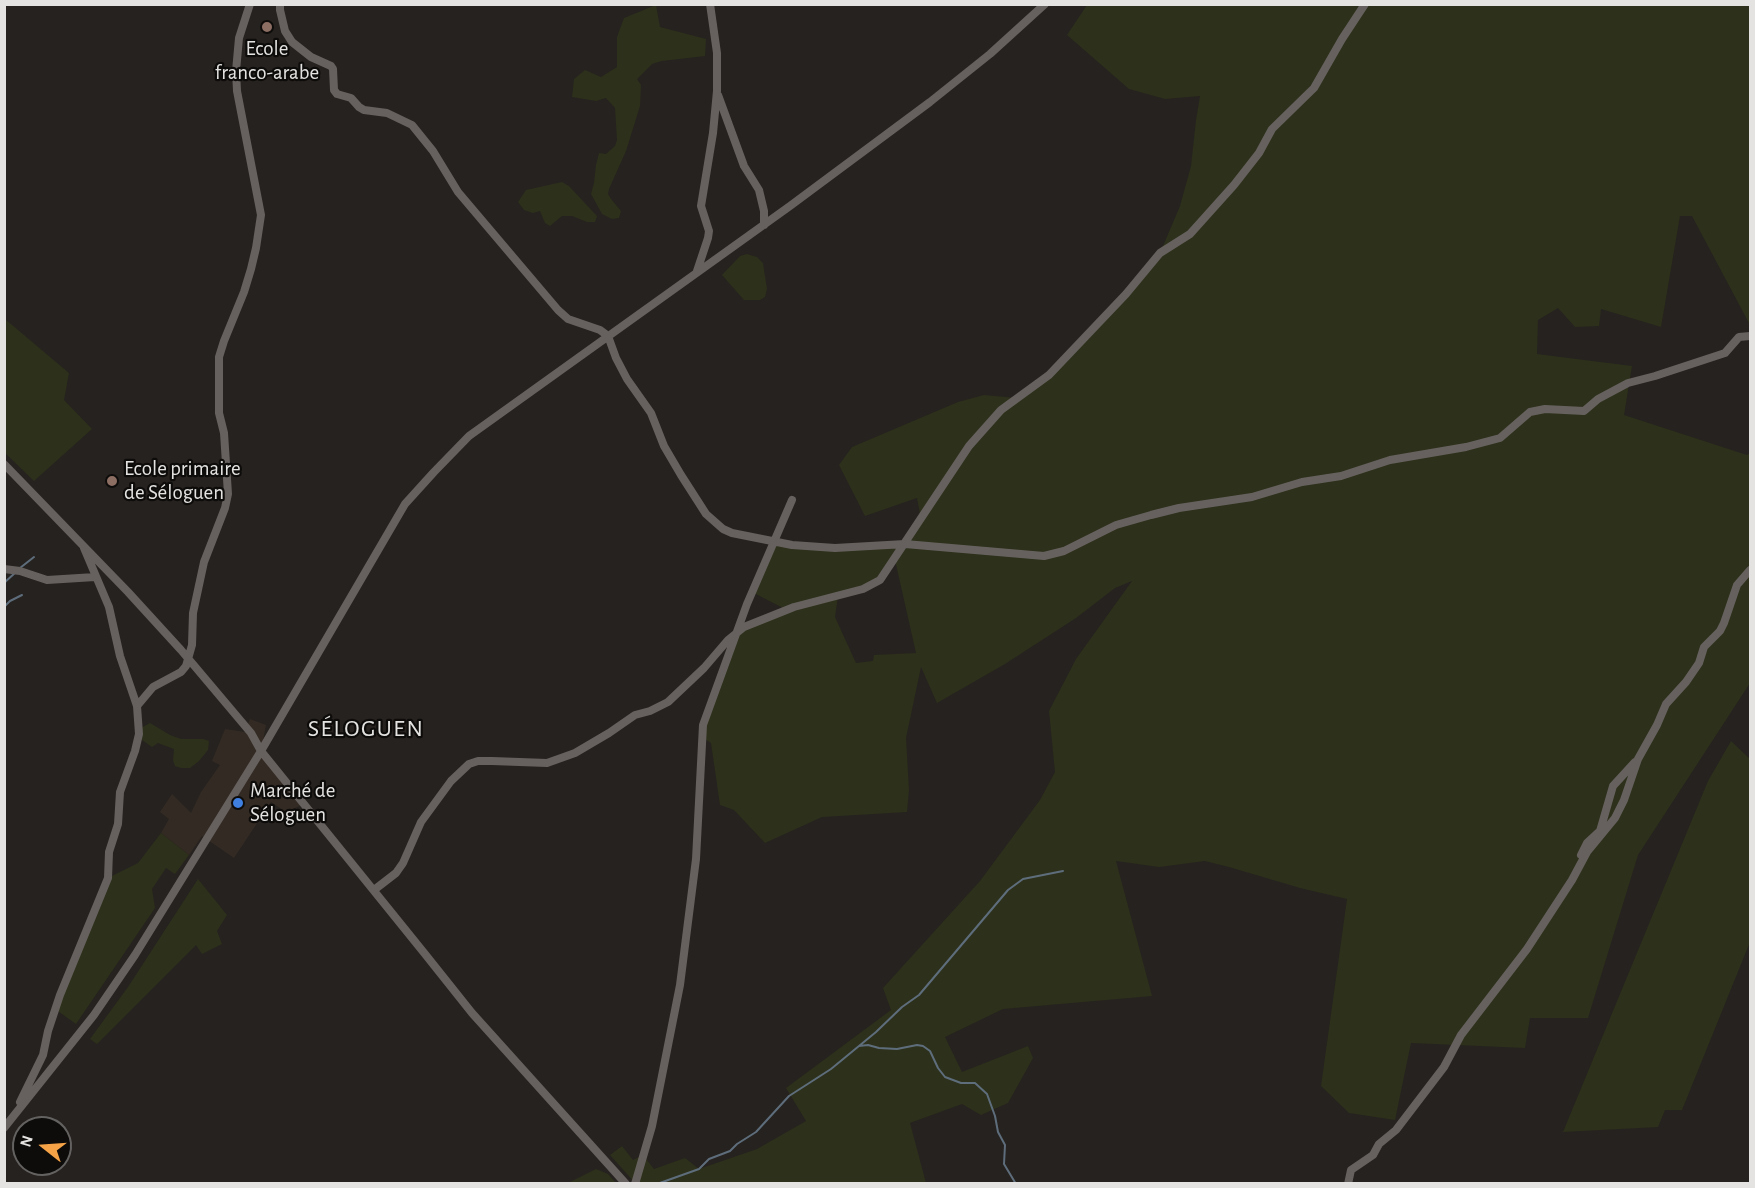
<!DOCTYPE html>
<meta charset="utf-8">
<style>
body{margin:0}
#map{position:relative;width:1755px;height:1188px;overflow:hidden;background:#26221f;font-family:"Alegreya Sans",sans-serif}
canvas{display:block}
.frame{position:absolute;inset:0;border:6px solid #e5e3e1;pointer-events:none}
.north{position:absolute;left:12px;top:1116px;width:60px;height:60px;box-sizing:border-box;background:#0e0c0b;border:2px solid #646261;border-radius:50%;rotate:287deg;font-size:16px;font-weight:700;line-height:24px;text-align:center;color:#e5e3e1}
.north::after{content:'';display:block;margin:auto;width:21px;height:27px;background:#f5a346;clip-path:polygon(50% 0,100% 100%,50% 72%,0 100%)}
</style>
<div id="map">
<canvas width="1755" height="1188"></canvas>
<div class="frame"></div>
<div class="north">N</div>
</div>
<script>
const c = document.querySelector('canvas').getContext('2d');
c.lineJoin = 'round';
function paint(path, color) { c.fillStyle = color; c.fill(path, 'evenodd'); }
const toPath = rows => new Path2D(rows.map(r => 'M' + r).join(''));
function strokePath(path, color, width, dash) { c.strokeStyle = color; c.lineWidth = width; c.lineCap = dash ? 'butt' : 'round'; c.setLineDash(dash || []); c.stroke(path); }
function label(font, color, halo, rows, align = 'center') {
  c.font = font + ' "Alegreya Sans",sans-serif'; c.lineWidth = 4.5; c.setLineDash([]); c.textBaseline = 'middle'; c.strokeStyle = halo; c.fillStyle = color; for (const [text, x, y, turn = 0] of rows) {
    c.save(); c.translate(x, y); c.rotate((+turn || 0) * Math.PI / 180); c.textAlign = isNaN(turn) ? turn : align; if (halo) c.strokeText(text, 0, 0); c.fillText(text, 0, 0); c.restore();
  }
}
const built = toPath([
 [250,719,266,725,261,751,304,804,286,812,271,802,234,858,202,836,189,855,161,833,169,819,160,812,172,794,191,813,201,792,220,765,212,761,225,729,245,732]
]);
const green = toPath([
 [656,5,660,27,706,39,705,56,662,61,652,64,637,79,641,85,640,106,626,151,609,189,608,194,611,199,621,211,619,218,612,219,602,214,591,194,594,183,596,165,599,153,606,154,615,146,617,140,615,108,606,98,596,101,572,97,574,79,585,70,601,77,617,67,617,37,624,18],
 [1087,5,1750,5,1750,325,1692,216,1680,216,1661,327,1601,309,1599,326,1575,327,1558,308,1538,320,1537,354,1632,366,1624,415,1747,455,1750,453,1750,683,1638,855,1588,1018,1530,1018,1525,1048,1411,1043,1395,1120,1349,1113,1321,1086,1347,899,1300,888,1229,867,1205,861,1159,867,1116,861,1152,996,1003,1009,945,1037,962,1072,1028,1046,1033,1058,1008,1103,981,1115,962,1104,910,1123,926,1183,635,1183,610,1155,622,1146,633,1160,643,1155,654,1169,685,1158,699,1169,757,1149,806,1121,786,1088,891,1010,883,988,980,881,1040,800,1055,772,1049,711,1076,659,1132,581,1115,588,1076,618,1005,664,937,703,921,667,906,738,909,790,907,812,822,817,765,843,734,810,720,805,711,743,702,737,737,633,785,609,752,592,773,541,792,545,904,544,921,519,917,498,865,516,839,465,852,447,958,402,984,395,1017,398,1049,375,1160,253,1180,206,1191,166,1196,120,1200,96,1165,99,1129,89,1067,35],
 [895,560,916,653,874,655,873,661,856,663,835,617,838,596,880,580],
 [562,182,569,186,597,216,595,222,587,222,572,216,562,216,550,226,545,223,540,211,533,213,524,210,518,202,526,190],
 [747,254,757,257,763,263,767,289,765,297,760,300,744,300,722,275,740,256],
 [5,319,69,373,64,400,92,429,34,481,5,453],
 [150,723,170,735,181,739,203,739,209,741,208,750,199,761,190,768,181,768,175,766,173,760,174,749,158,743,152,747,142,740,139,729],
 [1731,741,1750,759,1750,942,1682,1110,1665,1110,1658,1127,1563,1132,1708,781],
 [161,833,189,855,175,874,166,868,152,889,155,908,76,1024,55,1009,108,878,138,863],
 [198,879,227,915,217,931,222,944,202,954,196,945,97,1044,90,1039,128,987],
 [596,1169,608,1174,616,1183,568,1183]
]);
const stream = toPath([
 [20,568,34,557],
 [4,583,16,572],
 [4,607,10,601,22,595],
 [859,1046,868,1045,879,1048,897,1049,917,1045,923,1046,930,1051,938,1068,945,1077,961,1083,975,1083,987,1094,995,1116,998,1132,1005,1145,1004,1164,1016,1184],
 [657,1184,699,1169,709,1159,730,1151,737,1144,756,1132,789,1096,831,1069,876,1032,902,1007,919,995,1008,890,1023,879,1063,871]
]);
const minor = toPath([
 [280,4,280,10,285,31,292,42,311,57,331,66,333,69,334,90,337,94,351,98,359,107,364,110,387,113,412,125,433,151,458,192,558,310,568,319,600,330,608,336,616,358,627,379,651,413,664,446,681,475,706,514,723,529,732,533,792,545,835,548,905,544,1044,556,1064,551,1116,525,1151,515,1179,508,1252,497,1302,482,1341,476,1390,460,1466,447,1500,438,1530,412,1545,409,1584,411,1598,399,1628,383,1655,376,1725,353,1739,337,1750,336],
 [718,95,744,166,759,190,764,211,764,225],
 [697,271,708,238,709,231,701,206,713,133,717,91,717,53,710,4],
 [4,464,128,592,181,650,251,733,261,751,425,954,472,1013,626,1184],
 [4,569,20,571,47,580,95,577],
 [137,706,153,687,181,672,186,666,192,645,193,613,204,562,225,508,228,494,224,433,219,413,219,357,224,341,244,292,251,269,256,248,261,215,237,91,236,71,239,38,250,4],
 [1581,855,1587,843,1600,831,1613,786,1635,762],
 [374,890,396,873,403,863,421,822,451,781,469,764,478,761,492,761,547,763,575,753,609,733,635,715,650,711,668,702,704,668,728,640,744,627,794,607,863,589,880,580,969,446,1001,410,1049,375,1126,294,1160,253,1190,234,1234,185,1259,153,1272,129,1314,88,1342,39,1365,4],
 [20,1102,43,1055,48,1031,60,995,108,878,109,852,118,824,120,792,135,751,139,734,137,706,120,656,109,607,84,548],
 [4,1128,94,1015,135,955,261,751,405,504,434,472,469,436,790,206,930,102,990,54,1045,4],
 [635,1184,652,1126,680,985,696,859,703,725,747,604,792,500],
 [1348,1184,1351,1170,1373,1155,1379,1144,1396,1130,1444,1067,1461,1035,1527,949,1572,880,1587,852,1615,818,1624,800,1638,759,1657,725,1666,704,1686,682,1699,663,1704,647,1720,631,1724,623,1737,585,1750,570]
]);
const markers = [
 [267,27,6,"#8d6e63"],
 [112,481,6,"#8d6e63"],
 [238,803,6,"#3f7fe0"]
];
const poiNames = [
 ["Ecole",267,49,"center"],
 ["franco-arabe",267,73,"center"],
 ["Ecole primaire",124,469],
 ["de Séloguen",124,493],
 ["Marché de",250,791],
 ["Séloguen",250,815]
];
const quarterNames = [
 ["SÉLOGUEN",366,729]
];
paint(built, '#332a23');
paint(green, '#2d301b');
strokePath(stream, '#5e6d7b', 2);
strokePath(minor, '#66615e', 8);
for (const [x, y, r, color] of markers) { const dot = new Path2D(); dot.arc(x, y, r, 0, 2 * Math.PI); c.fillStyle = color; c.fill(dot); strokePath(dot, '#0e0c0b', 2); }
label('21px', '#e5e3e1', '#0e0c0b', poiNames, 'left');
c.letterSpacing = '1.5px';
label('24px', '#e5e3e1', '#0e0c0b', quarterNames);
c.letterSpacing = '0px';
</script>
